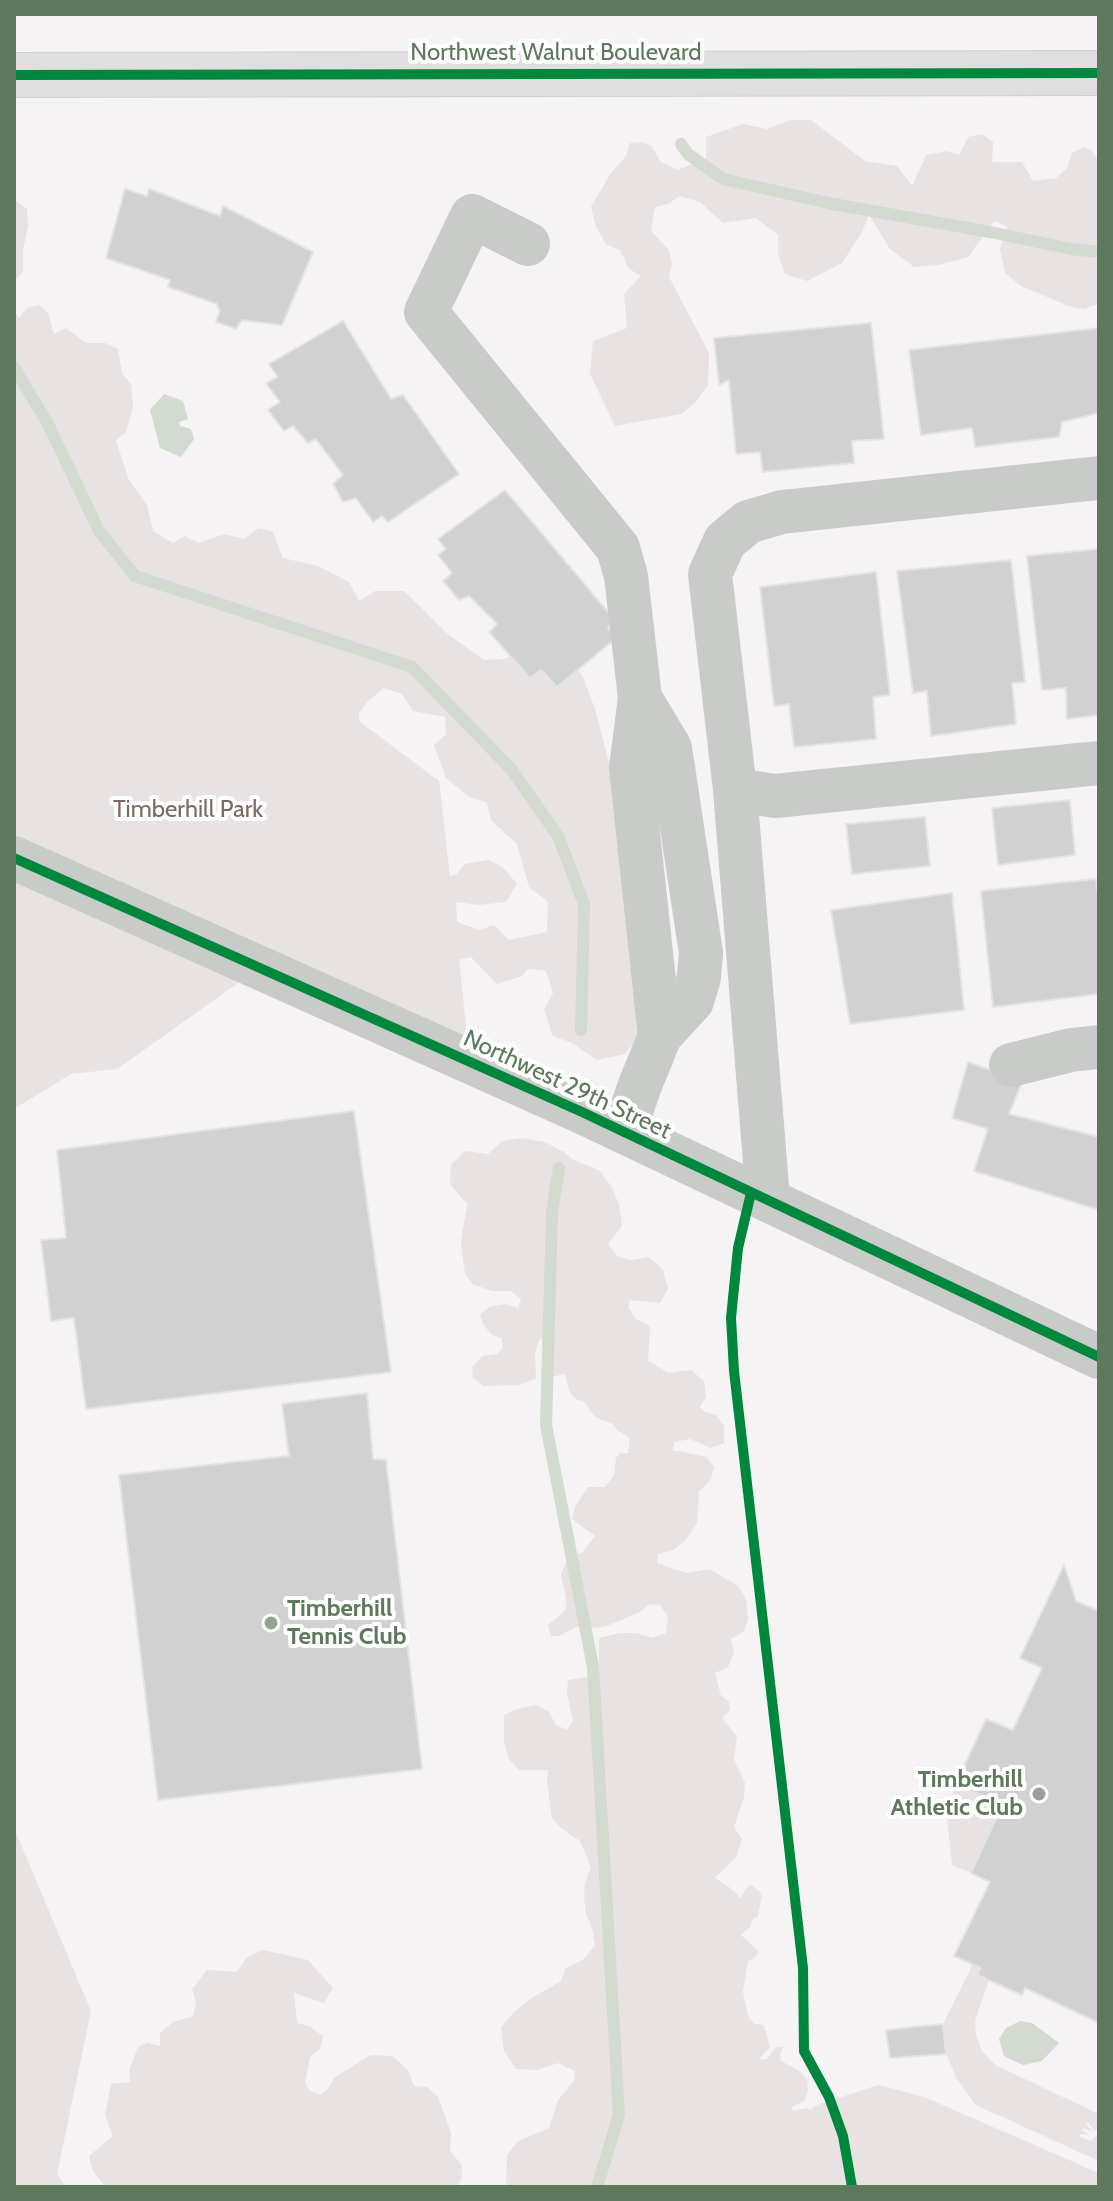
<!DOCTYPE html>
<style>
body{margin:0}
#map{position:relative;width:1113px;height:2201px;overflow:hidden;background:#f5f3f4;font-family:Cabin,sans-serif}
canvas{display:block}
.frame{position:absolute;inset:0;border:16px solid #5e795b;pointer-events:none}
</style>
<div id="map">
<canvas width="1113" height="2201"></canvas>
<div class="frame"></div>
</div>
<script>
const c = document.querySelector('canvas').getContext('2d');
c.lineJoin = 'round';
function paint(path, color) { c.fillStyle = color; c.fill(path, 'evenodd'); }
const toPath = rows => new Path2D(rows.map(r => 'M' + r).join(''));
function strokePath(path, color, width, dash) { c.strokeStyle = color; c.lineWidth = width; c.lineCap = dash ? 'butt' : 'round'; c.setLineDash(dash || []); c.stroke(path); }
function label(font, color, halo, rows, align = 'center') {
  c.font = font + ' Cabin,sans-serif'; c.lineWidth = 8; c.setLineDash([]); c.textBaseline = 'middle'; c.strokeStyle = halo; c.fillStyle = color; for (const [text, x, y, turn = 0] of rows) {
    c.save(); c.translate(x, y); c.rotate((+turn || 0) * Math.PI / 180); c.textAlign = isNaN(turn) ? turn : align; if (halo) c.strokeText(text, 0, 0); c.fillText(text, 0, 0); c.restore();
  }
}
const green = toPath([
 [790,120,811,120,865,161,897,166,912,186,926,155,947,151,959,155,968,137,982,134,993,142,992,162,1022,162,1033,181,1056,178,1067,168,1072,153,1084,147,1092,151,1099,162,1099,303,1084,309,1071,307,1021,286,1005,273,1000,249,1007,226,994,221,968,257,939,265,914,267,890,249,869,215,862,232,842,263,807,281,785,274,778,254,778,235,756,218,723,223,700,202,680,196,668,204,655,207,651,231,669,250,672,264,669,277,709,353,708,385,696,402,681,414,615,426,590,374,593,341,627,328,624,294,641,276,628,268,621,251,606,244,596,227,591,207,609,176,626,156,630,143,642,142,651,146,661,162,678,170,706,158,706,137,743,124,767,129],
 [14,199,27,209,28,226,23,250,23,271,14,282],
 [39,305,48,313,54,334,66,328,86,343,105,343,118,349,122,373,131,384,133,407,126,432,116,440,128,478,147,505,153,531,173,543,184,536,199,543,224,534,244,539,258,528,273,532,283,558,318,566,349,582,359,601,375,591,404,591,449,635,484,660,503,659,538,648,573,662,583,677,595,709,612,774,642,1032,625,1054,597,1060,572,1043,553,1036,544,1010,553,993,546,971,528,969,522,976,497,984,471,957,459,960,470,1062,259,968,117,1069,71,1074,14,1109,14,311,19,318,27,308],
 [384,688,402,694,413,711,445,717,446,734,434,745,446,778,468,796,487,803,491,820,517,844,529,887,548,902,547,932,509,940,494,925,479,930,457,922,456,902,479,905,506,902,517,884,503,867,488,860,465,864,456,875,450,876,439,781,359,721,359,714,369,700],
 [522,1138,545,1142,564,1152,572,1159,600,1171,611,1186,619,1204,622,1226,608,1244,617,1256,631,1260,649,1257,663,1270,668,1289,660,1303,630,1300,628,1307,636,1319,650,1326,648,1361,669,1373,691,1370,704,1381,706,1397,700,1407,705,1412,716,1415,724,1426,724,1443,711,1448,690,1439,674,1442,673,1450,706,1457,714,1467,711,1479,699,1492,697,1524,685,1541,671,1551,658,1554,657,1563,686,1573,710,1569,738,1586,746,1599,748,1619,744,1631,731,1639,734,1652,728,1667,715,1673,721,1696,729,1702,730,1710,722,1718,737,1736,734,1760,745,1783,744,1797,734,1827,742,1839,736,1857,715,1878,729,1887,741,1898,745,1889,752,1885,762,1894,758,1916,752,1920,751,1926,741,1935,759,1952,753,1959,748,1961,743,1992,748,2016,754,2024,763,2025,766,2031,770,2047,759,2059,767,2059,776,2047,783,2047,780,2055,781,2061,798,2070,807,2079,808,2090,805,2100,792,2107,793,2111,807,2108,811,2110,814,2106,878,2085,924,2097,1099,2173,1099,2187,506,2187,507,2155,518,2141,549,2128,558,2100,574,2081,575,2071,558,2063,537,2070,516,2069,504,2051,501,2027,513,2013,532,1998,561,1981,566,1968,583,1960,595,1945,592,1928,586,1914,584,1898,585,1883,591,1867,580,1841,561,1828,552,1818,547,1782,548,1770,519,1770,509,1759,504,1742,504,1715,517,1709,536,1705,549,1712,556,1725,567,1730,573,1721,567,1693,568,1680,588,1677,599,1682,599,1638,620,1633,637,1633,651,1638,666,1633,668,1617,660,1605,650,1604,640,1612,607,1626,594,1628,581,1625,559,1636,551,1636,548,1625,566,1610,566,1597,561,1575,567,1559,583,1552,595,1536,572,1519,575,1507,588,1487,605,1487,614,1475,616,1458,620,1453,628,1453,630,1438,617,1430,613,1424,595,1417,584,1402,576,1399,569,1391,565,1374,545,1378,544,1373,551,1366,552,1341,545,1337,539,1340,535,1354,536,1378,520,1385,483,1386,473,1378,472,1367,483,1356,497,1354,503,1348,502,1339,491,1334,483,1324,480,1314,489,1307,506,1304,518,1308,521,1299,511,1291,492,1291,472,1284,465,1274,461,1242,467,1204,450,1184,451,1165,465,1151,488,1154,502,1141],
 [956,1784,1002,1805,971,1873,952,1865,946,1809],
 [14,1828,91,2011,57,2174,66,2187,14,2187],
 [263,1950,308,1960,333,1988,324,2003,294,1993,297,2023,309,2026,323,2036,320,2049,310,2057,305,2083,310,2091,320,2095,327,2090,335,2077,371,2055,392,2056,408,2070,414,2086,427,2087,438,2097,451,2133,450,2150,462,2166,462,2177,457,2187,106,2187,93,2171,89,2156,113,2136,105,2115,111,2084,130,2082,129,2070,138,2047,147,2043,160,2046,160,2033,173,2022,193,2016,196,2002,192,1989,207,1970,237,1972,246,1958],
 [973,1964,981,1968,977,1975,989,1980,975,2020,976,2035,982,2051,995,2065,1097,2113,1099,2130,1095,2131,1087,2122,1086,2124,1093,2132,1083,2128,1081,2130,1090,2135,1080,2134,1079,2136,1091,2141,1099,2133,1099,2161,976,2105,957,2079,946,2054,943,2024]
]);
const water = toPath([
 [164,394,183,401,188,419,179,422,180,426,191,429,194,439,181,457,160,448,150,410],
 [1020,2021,1032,2023,1059,2043,1042,2061,1023,2065,1004,2056,999,2039,1006,2028]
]);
const stream = toPath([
 [681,144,688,154,723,179,833,204,990,232,1071,249,1099,252],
 [14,367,48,424,99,531,135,576,412,667,511,769,558,836,584,904,581,1030],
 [559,1168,552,1213,546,1425,593,1667,619,2115,597,2187]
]);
const building = toPath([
 [125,189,147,196,149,189,220,216,223,206,313,252,282,325,242,320,236,329,216,322,220,311,217,304,168,287,170,280,106,258,125,189],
 [343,321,391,399,403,395,459,474,388,522,382,516,373,522,356,498,343,502,333,484,343,475,316,439,308,443,293,426,284,431,268,410,280,402,266,383,278,377,269,364,343,321],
 [871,323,884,439,852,441,854,463,763,472,760,452,736,454,729,380,719,385,714,338,871,323],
 [1099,328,1099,413,1062,422,1059,437,975,447,972,428,921,435,909,350,1099,328],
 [505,490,614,619,608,628,616,638,557,687,541,670,530,678,489,632,497,624,469,596,459,600,443,581,452,573,438,555,446,549,438,539,505,490],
 [1099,549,1099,715,1067,719,1066,688,1042,690,1027,556,1099,549],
 [1011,560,1025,682,1012,683,1016,724,931,736,927,691,913,693,897,571,1011,560],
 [876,572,890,695,873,697,876,739,794,747,789,704,774,706,760,587,876,572],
 [1070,800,1075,855,998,865,992,808,1070,800],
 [925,817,930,866,852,874,846,824,925,817],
 [1096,879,1099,904,1099,994,993,1007,981,891,1096,879],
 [952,893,964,1010,850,1024,831,910,952,893],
 [968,1062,1022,1082,1009,1114,1099,1137,1099,1210,974,1171,988,1129,952,1118,968,1062],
 [354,1111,391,1372,86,1409,74,1318,51,1321,41,1240,66,1238,57,1150,354,1111],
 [367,1393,373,1459,386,1460,422,1769,158,1800,119,1475,289,1456,282,1404,367,1393],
 [1064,1565,1076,1601,1099,1611,1099,2023,1025,1988,1022,1995,977,1975,981,1968,954,1956,990,1882,971,1873,1002,1805,956,1784,986,1719,1013,1730,1042,1668,1020,1658,1064,1565],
 [943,2024,946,2054,890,2058,886,2030,943,2024]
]);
const minor = toPath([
 [528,244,472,216,426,312,618,548,626,576,640,698],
 [735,790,775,796,1099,763],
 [14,858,582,1112,1099,1357],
 [1011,1065,1071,1050,1099,1047],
 [624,1132,640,1085,660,1036,692,1001,699,977,701,953,670,748,640,698,631,768,660,1036],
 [768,1199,735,790,710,574,725,541,748,522,782,512,1099,478]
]);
const major = toPath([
 [14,75,1099,73]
]);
const cycleway = toPath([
 [14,75,1099,73],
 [14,858,582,1112,1099,1357],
 [751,1193,738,1248,731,1318,734,1371,803,1968,804,2051,829,2097,843,2136,852,2187]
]);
const markers = [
 [271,1623,8,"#93a491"],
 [1039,1794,8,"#93a491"]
];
const streetNames = [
 ["Northwest Walnut Boulevard",556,53],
 ["Northwest 29th Street",567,1085,25]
];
const parkNames = [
 ["Timberhill Park",188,810]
];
const poiNames = [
 ["Timberhill",287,1609],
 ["Tennis Club",287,1637],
 ["Timberhill",1023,1780,"right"],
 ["Athletic Club",1023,1808,"right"]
];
paint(green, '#e8e2e2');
paint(water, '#d3dacf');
strokePath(stream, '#d3dacf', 12);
paint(building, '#d0d1d0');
strokePath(building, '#e4e3e4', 2);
strokePath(major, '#d1d1d0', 46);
strokePath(minor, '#c9cbc9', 44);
strokePath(major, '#dedfde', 44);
strokePath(cycleway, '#00873e', 10);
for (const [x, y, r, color] of markers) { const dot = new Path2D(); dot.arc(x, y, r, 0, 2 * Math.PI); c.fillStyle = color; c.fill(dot); strokePath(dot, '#fff', 3); }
label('24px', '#5e795b', '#fff', streetNames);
label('24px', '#7c6962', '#fff', parkNames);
label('bold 24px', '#5e795b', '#fff', poiNames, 'left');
</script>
